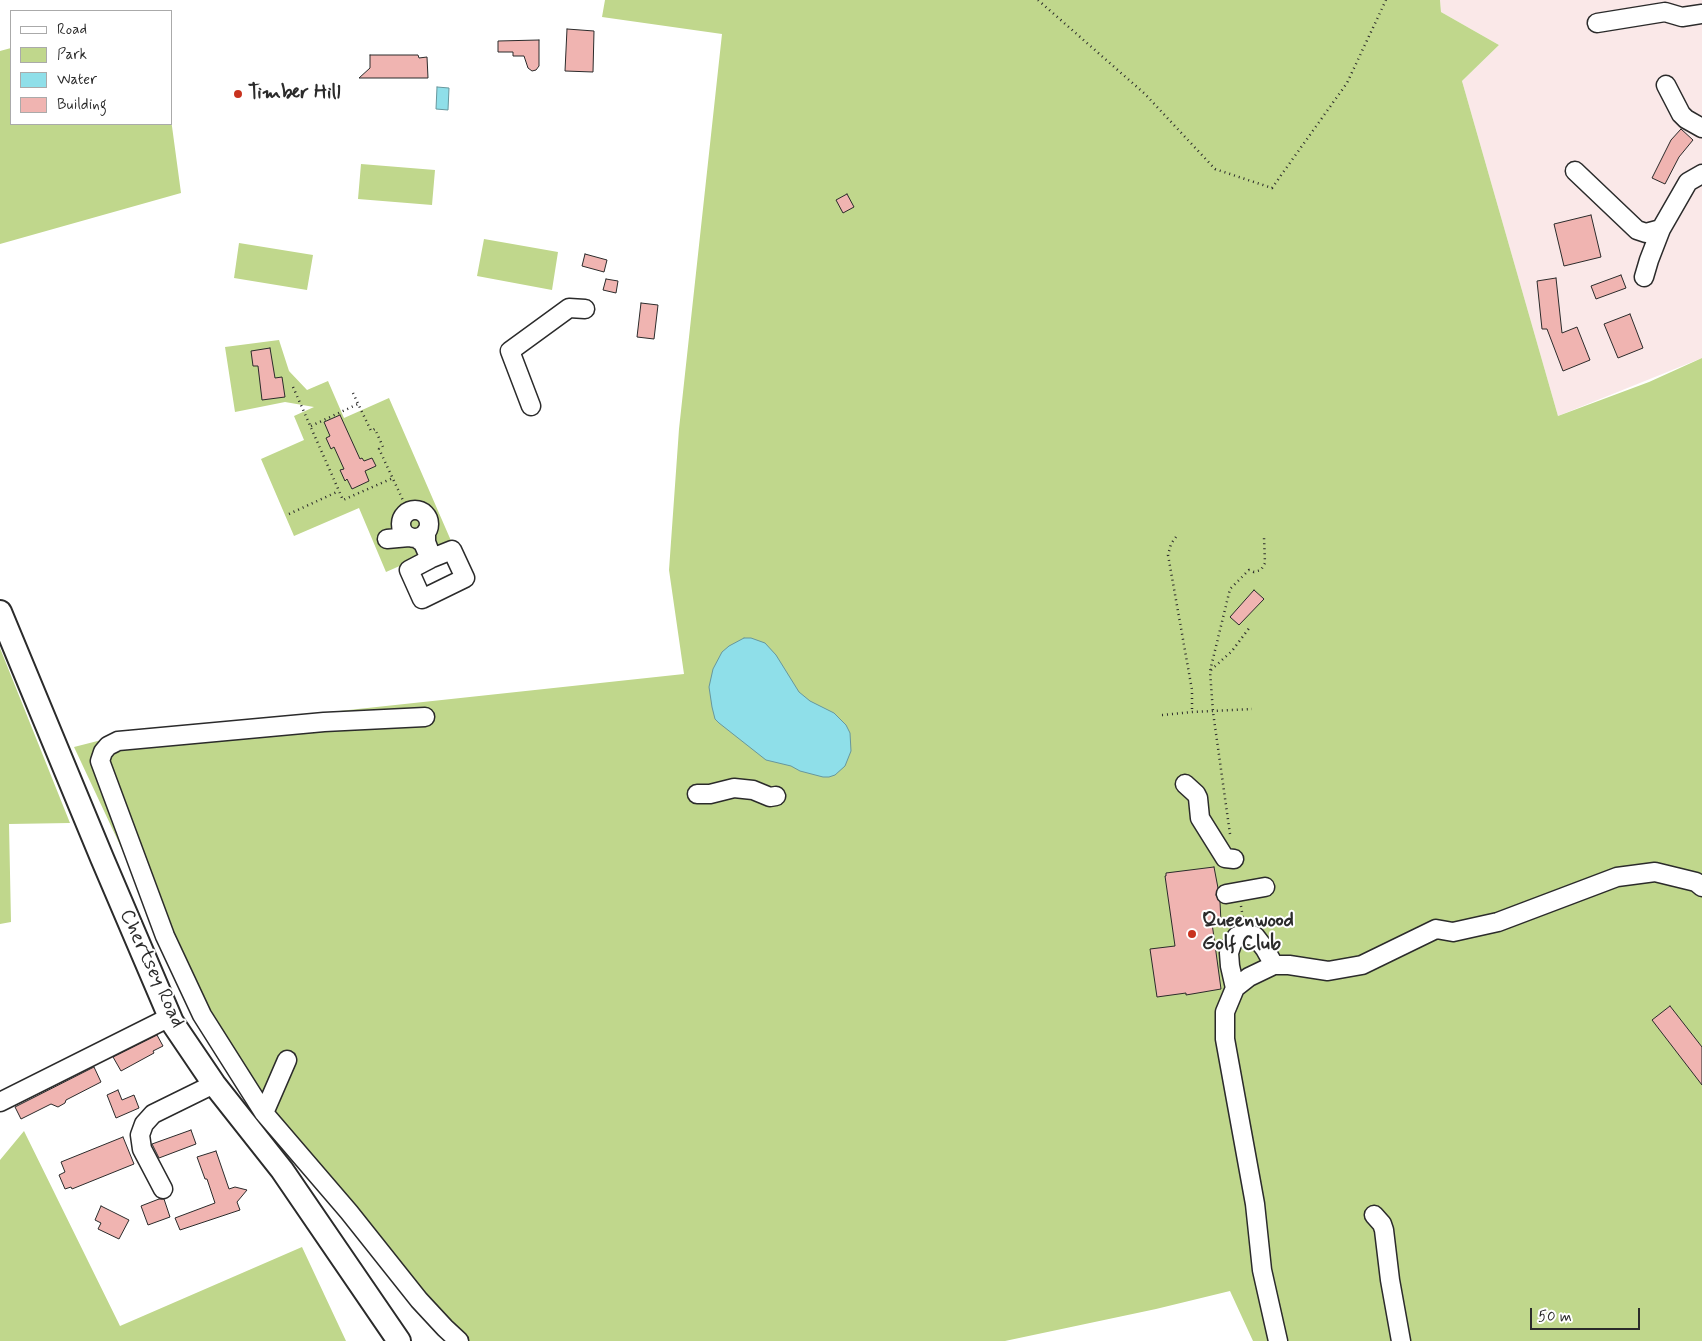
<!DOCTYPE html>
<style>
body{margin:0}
#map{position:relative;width:1702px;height:1341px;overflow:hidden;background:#fff;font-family:Mynerve,sans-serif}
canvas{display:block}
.legend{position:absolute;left:10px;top:10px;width:162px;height:115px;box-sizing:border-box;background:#fff;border:1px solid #aaa;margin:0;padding:6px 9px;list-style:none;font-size:15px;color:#2b2b2b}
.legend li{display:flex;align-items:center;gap:10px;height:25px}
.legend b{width:25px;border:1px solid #aaa}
.scale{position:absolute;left:1530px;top:1308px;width:110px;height:22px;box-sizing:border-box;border:2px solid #2b2b2b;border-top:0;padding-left:6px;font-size:15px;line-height:18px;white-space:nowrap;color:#2b2b2b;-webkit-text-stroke:4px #fff;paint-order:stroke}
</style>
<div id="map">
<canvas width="1702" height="1341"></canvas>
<ul class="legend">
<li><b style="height:6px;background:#fff"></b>Road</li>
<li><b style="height:14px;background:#c0d78c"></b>Park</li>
<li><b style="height:14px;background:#8fdfe9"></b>Water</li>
<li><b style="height:14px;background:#f0b4b1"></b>Building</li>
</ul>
<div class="scale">50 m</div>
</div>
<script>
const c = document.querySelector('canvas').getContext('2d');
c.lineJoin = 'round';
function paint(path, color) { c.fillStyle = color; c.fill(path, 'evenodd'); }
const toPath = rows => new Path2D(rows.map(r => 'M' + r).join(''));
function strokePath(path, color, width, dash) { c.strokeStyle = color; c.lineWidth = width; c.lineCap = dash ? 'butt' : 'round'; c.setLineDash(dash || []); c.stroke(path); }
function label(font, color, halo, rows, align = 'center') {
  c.font = font + ' Mynerve,sans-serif'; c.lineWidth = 4; c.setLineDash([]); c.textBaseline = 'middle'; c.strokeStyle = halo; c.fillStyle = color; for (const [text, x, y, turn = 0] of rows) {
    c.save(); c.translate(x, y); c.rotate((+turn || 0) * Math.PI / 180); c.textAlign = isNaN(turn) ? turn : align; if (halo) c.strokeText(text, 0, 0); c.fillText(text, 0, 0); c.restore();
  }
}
const built = toPath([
 [1440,0,1702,0,1702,358,1558,416,1462,81,1499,45,1441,12]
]);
const green = toPath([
 [605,0,1440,0,1441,12,1499,45,1462,81,1558,416,1649,382,1702,358,1702,1341,1253,1341,1230,1291,1156,1309,1005,1341,454,1341,203,1022,74,747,125,734,684,674,669,570,679,429,722,34,602,17],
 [11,48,11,124,171,124,171,119,181,193,0,244,0,51],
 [361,164,435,170,432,205,358,199],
 [484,239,558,252,552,290,477,276],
 [239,243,313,255,307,290,234,278],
 [279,340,289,371,307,390,328,381,344,418,389,398,452,543,386,572,359,508,294,536,261,459,304,440,294,416,314,407,285,402,235,412,225,347],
 [0,648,70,823,9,824,11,922,0,924],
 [24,1131,120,1326,302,1247,346,1341,0,1341,0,1160]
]);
const water = toPath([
 [437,87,449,88,448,110,436,109,437,87],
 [744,638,751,638,765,643,776,655,799,692,810,701,834,713,846,725,850,733,851,751,845,766,835,775,829,777,823,777,800,771,791,766,766,760,719,723,715,719,712,707,709,687,713,669,722,652,729,646,744,638]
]);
const building = toPath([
 [567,29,594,31,593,72,565,71,567,29],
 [539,40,539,66,536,70,532,71,528,68,524,56,513,56,513,52,498,52,498,41,539,40],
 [370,55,418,55,419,58,427,57,428,78,359,78,370,68,370,55],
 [1681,129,1693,140,1679,157,1665,184,1652,178,1671,140,1681,129],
 [847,194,854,207,843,213,836,200,847,194],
 [1591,215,1601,257,1564,266,1554,224,1591,215],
 [585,254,607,260,604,272,582,266,585,254],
 [1621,275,1626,288,1596,299,1591,286,1621,275],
 [1556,278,1562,333,1577,327,1590,360,1563,371,1547,329,1542,329,1537,281,1556,278],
 [606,279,618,281,616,293,603,290,606,279],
 [641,303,658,305,654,339,637,337,641,303],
 [1630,314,1643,348,1618,358,1604,324,1630,314],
 [270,348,275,378,282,377,285,397,262,400,258,366,253,366,251,351,270,348],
 [340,415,360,459,362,458,364,461,372,458,376,466,365,471,369,481,352,489,347,479,345,481,340,470,344,469,334,447,331,449,326,438,330,436,324,422,340,415],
 [1254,590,1264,599,1239,625,1230,617,1254,590],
 [1214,867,1218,888,1216,895,1220,902,1221,922,1212,923,1221,989,1186,995,1186,993,1157,997,1150,949,1175,946,1165,876,1166,876,1166,873,1214,867],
 [1670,1006,1702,1047,1702,1085,1652,1020,1670,1006],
 [157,1035,163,1046,153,1051,154,1053,121,1071,113,1057,157,1035],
 [94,1067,101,1082,66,1100,65,1103,58,1107,51,1104,21,1119,15,1107,94,1067],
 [118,1090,122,1100,134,1095,139,1108,116,1118,107,1095,118,1090],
 [191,1130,196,1144,159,1158,152,1144,191,1130],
 [123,1137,134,1164,72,1189,71,1187,65,1189,59,1175,65,1172,61,1162,123,1137],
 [216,1151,229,1189,235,1187,247,1190,237,1202,240,1210,180,1230,175,1218,215,1203,207,1179,205,1179,197,1157,216,1151],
 [159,1199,164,1199,170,1217,148,1225,141,1206,159,1199],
 [101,1206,129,1220,119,1239,98,1229,101,1223,95,1220,101,1206]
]);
const path = toPath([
 [1038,0,1145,94,1215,169,1272,188,1347,83,1386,0],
 [293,387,343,500,393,478],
 [353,393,371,431,375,429,383,447,379,449,408,511],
 [311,426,358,404],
 [289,514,339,491],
 [1176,537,1171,544,1168,555,1192,690,1192,712],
 [1211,670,1232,651,1250,627],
 [1162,715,1192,712,1252,709],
 [1230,834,1213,712,1210,671,1230,589,1249,570,1254,572,1261,570,1265,563,1264,537],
 [1241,906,1243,918]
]);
const minor = toPath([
 [1597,23,1665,12,1682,17,1702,14],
 [1666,85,1681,114,1686,119,1702,128],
 [1575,171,1637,230,1646,233,1661,229],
 [1644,277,1649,260,1661,229,1688,182,1702,174],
 [531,406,510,351,569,308,585,309],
 '401 524a14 14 0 1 1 28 0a14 14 0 1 1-28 0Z',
 [416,538,423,543,430,559,409,570,422,599,465,578,452,550,432,558,426,542,426,532],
 [387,539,409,537],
 [425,717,324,722,118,741,108,746,103,752,100,761,165,936,202,1015,264,1113,349,1212,419,1300,445,1328,459,1341],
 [1185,784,1196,794,1198,798,1200,818,1225,858,1234,859],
 [697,794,710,794,734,788,753,790,770,797,776,796],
 [1226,894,1265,887],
 [1235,988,1230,966,1229,953,1232,944,1237,936,1242,934,1255,936,1265,949,1274,965],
 [0,1102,170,1017],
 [264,1113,287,1060],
 [163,1189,142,1149,140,1135,144,1124,153,1114,214,1084],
 [1374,1215,1382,1224,1384,1230,1390,1280,1401,1341],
 [1278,1341,1262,1270,1255,1204,1225,1039,1225,1012,1235,988,1249,977,1274,965,1289,965,1328,971,1362,965,1436,929,1453,932,1498,922,1617,877,1655,872,1696,882,1702,887]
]);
const major = toPath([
 [0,612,102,858,172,1022,214,1084,282,1170,399,1341]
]);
const markers = [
 [238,94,5,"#c8321e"],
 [1192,934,5,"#c8321e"]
];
const poiNames = [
 ["Timber Hill",248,94],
 ["Queenwood",1202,922],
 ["Golf Club",1202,945]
];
const streetNames = [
 ["Chertsey Road",151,969,65]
];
paint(built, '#fae8e8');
paint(green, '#c0d78c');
paint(water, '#8fdfe9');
strokePath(water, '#67979d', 1);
paint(building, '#f0b4b1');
strokePath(building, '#2b2b2b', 1);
strokePath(minor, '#2b2b2b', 21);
strokePath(major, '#2b2b2b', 26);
strokePath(path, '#2b2b2b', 2.5, [1, 4]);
strokePath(minor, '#fff', 18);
strokePath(major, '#fff', 22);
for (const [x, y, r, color] of markers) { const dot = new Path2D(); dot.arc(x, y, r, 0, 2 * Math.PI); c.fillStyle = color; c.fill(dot); strokePath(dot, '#fff', 2); }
label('bold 20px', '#2b2b2b', '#fff', poiNames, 'left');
label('20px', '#2b2b2b', '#fff', streetNames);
</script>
